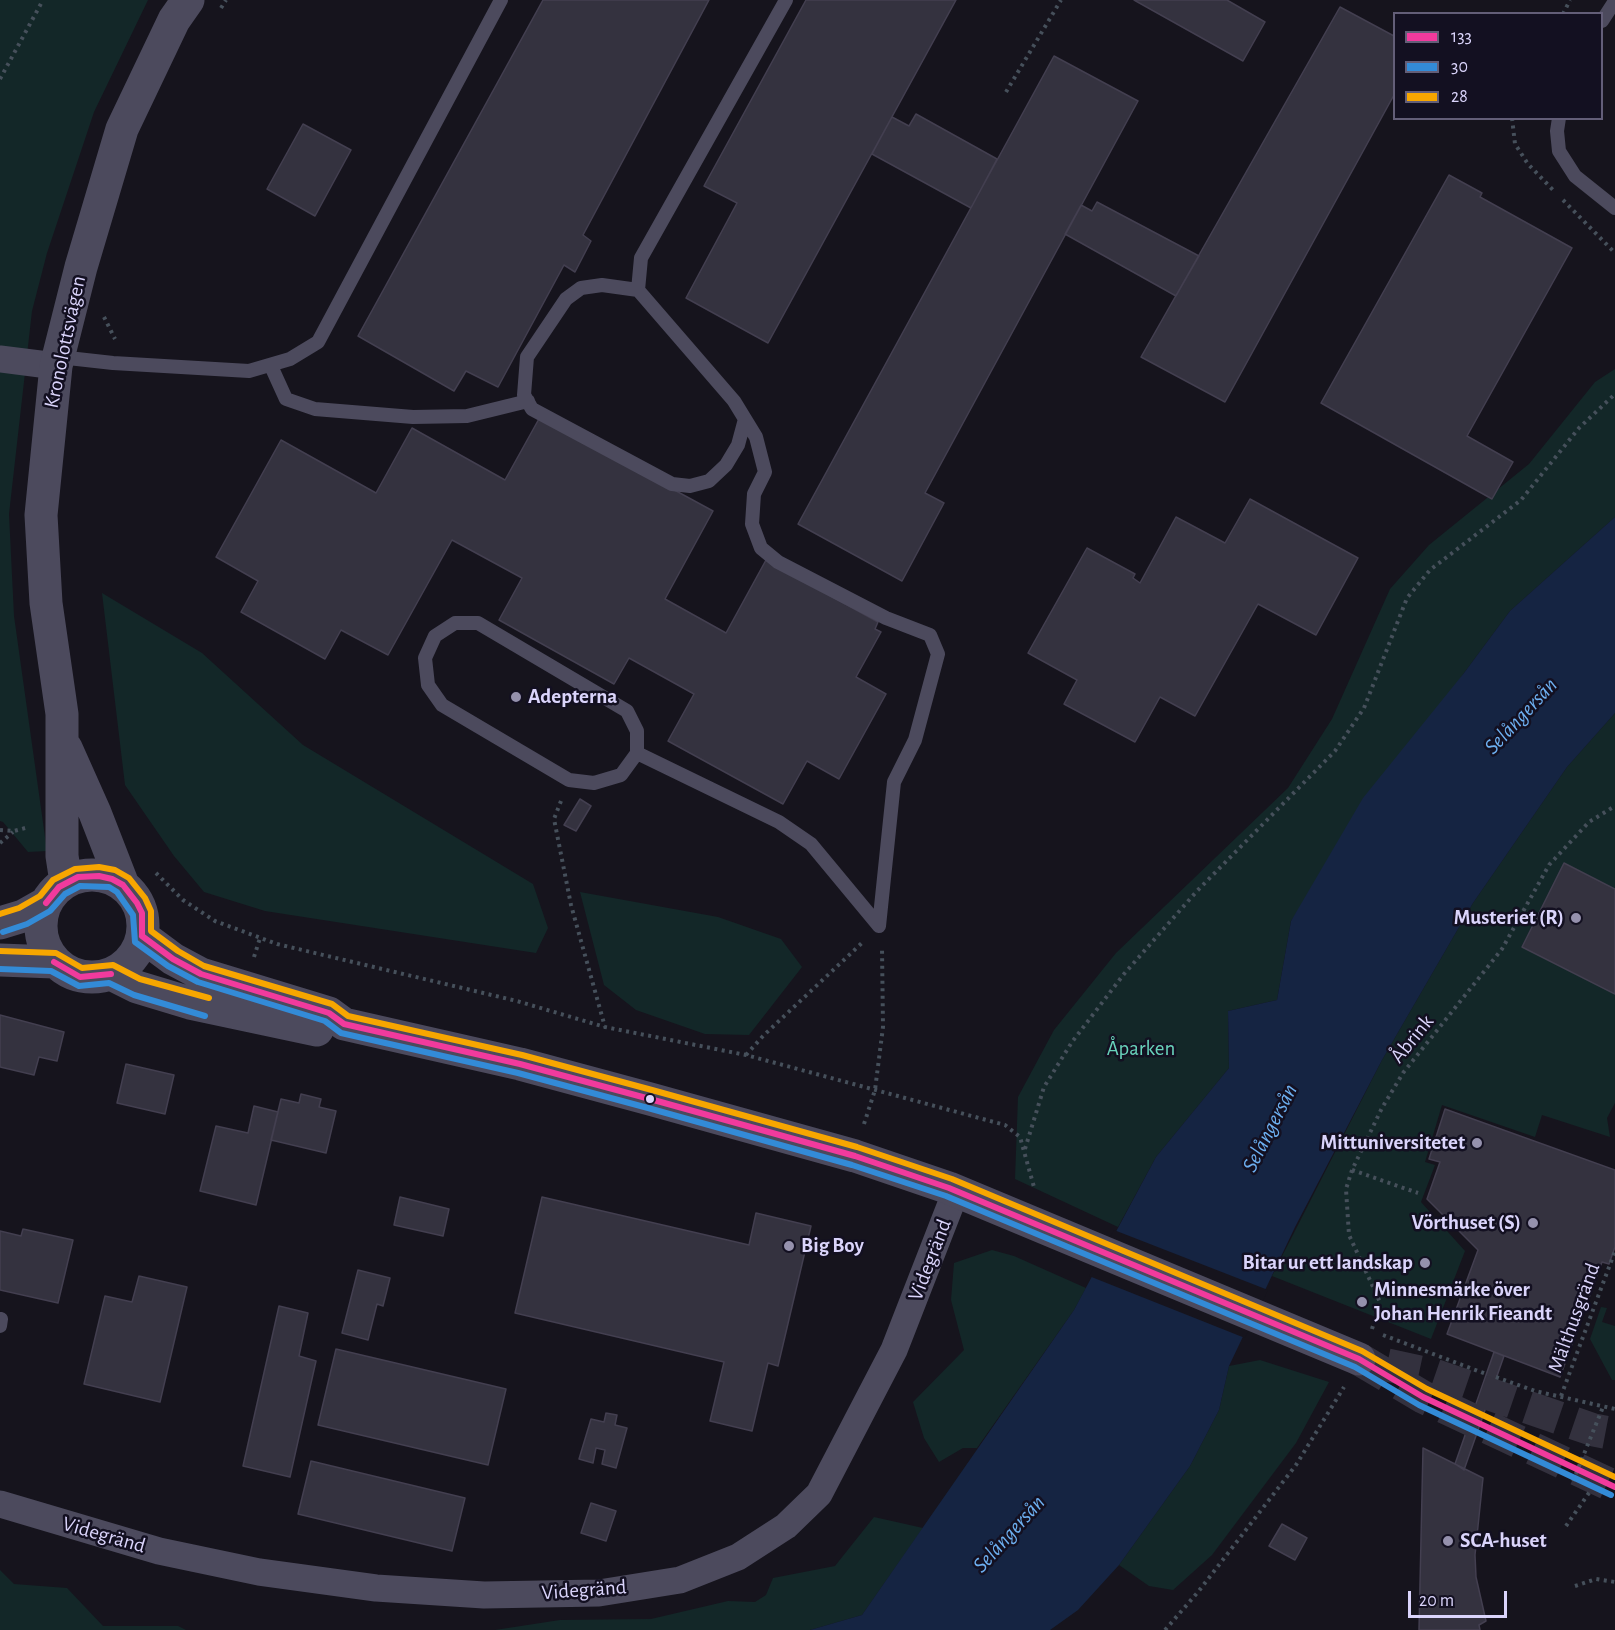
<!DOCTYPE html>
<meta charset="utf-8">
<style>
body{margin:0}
#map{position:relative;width:1615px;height:1630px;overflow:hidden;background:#16141d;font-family:"Alegreya Sans",sans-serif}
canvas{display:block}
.legend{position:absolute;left:1393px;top:12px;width:210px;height:108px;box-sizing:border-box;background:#131021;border:2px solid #635e78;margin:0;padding:8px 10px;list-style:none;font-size:18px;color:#dad4fb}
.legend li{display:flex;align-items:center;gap:12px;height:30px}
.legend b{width:30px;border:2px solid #635e78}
.scale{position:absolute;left:1408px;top:1591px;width:99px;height:27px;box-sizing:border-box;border:3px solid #dad4fb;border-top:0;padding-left:8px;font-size:18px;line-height:21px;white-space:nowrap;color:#dad4fb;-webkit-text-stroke:4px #131021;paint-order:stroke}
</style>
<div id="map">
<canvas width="1615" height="1630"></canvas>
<ul class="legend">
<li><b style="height:8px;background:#f13a9d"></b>133</li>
<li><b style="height:8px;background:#338bd7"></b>30</li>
<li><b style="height:8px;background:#f7a600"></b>28</li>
</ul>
<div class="scale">20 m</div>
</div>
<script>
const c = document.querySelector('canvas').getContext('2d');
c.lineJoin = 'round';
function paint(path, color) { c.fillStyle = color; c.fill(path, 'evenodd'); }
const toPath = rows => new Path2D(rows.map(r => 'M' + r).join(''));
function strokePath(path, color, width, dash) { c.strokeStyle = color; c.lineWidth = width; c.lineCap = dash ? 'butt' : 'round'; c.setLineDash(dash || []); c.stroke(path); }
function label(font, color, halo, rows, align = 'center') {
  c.font = font + ' "Alegreya Sans",sans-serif'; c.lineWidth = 5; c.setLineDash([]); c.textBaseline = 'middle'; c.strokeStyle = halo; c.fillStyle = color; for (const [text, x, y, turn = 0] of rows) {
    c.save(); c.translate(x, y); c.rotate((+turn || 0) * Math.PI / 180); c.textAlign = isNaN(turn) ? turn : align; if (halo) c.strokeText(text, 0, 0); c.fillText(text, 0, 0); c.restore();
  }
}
const green = toPath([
 [0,0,148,0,94,112,47,253,32,311,9,514,14,616,47,851,28,852,3,822,0,821],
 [1615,369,1615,517,1510,611,1464,673,1291,921,1277,1000,1228,1011,1229,1068,1156,1157,1118,1227,1015,1179,1018,1097,1054,1030,1116,953,1288,788,1332,719,1390,589,1429,545,1529,464,1595,382],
 [102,593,202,653,303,745,533,884,548,928,536,953,265,911,204,892,174,856,125,785],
 [1615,713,1615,889,1564,863,1522,946,1615,994,1615,1103,1607,1118,1610,1137,1542,1115,1535,1137,1442,1105,1425,1162,1435,1165,1421,1202,1465,1251,1431,1339,1272,1276,1382,1060,1473,903,1567,767],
 [580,892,718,917,781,939,802,967,749,1035,705,1034,636,1010,604,985],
 [992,1250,1014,1256,1086,1288,1074,1310,977,1448,963,1448,939,1462,924,1438,913,1402,964,1350,951,1300,954,1263],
 [1601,1307,1607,1308,1602,1322,1615,1326,1615,1380,1612,1380,1590,1339],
 [1260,1360,1329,1382,1296,1443,1212,1555,1173,1590,1149,1586,1119,1565,1190,1466,1219,1410,1229,1366],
 [874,1517,923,1528,862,1615,810,1630,495,1630,560,1620,651,1619,728,1601,755,1602,766,1595,773,1578,835,1566],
 [0,1570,14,1584,67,1588,103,1626,178,1626,186,1630,0,1630]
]);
const water = toPath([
 [1615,517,1615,713,1567,767,1473,903,1382,1060,1295,1227,1229,1366,1219,1410,1190,1466,1119,1565,1078,1610,1050,1630,810,1630,862,1615,1074,1310,1156,1157,1229,1068,1228,1011,1277,1000,1291,921,1363,798,1464,673,1510,611]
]);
const pier = toPath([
 [1114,1230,1268,1290,1245,1338,1089,1276]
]);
const building = toPath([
 [543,0,709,0,583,235,591,241,575,272,564,265,498,387,466,371,454,391,358,336,543,0],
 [806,0,956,0,768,343,686,298,737,203,704,186,806,0],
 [1134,0,1227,0,1265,22,1243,61,1134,0],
 [1340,7,1394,36,1394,95,1225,402,1141,357,1340,7],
 [1054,56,1138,101,925,493,944,503,902,581,798,524,1054,56],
 [916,114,997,159,971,208,872,154,892,117,909,126,916,114],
 [303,124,351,150,315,216,267,189,303,124],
 [1449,175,1482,193,1480,197,1572,248,1467,436,1513,462,1492,499,1321,403,1449,175],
 [1097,202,1199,256,1176,296,1065,234,1081,205,1092,211,1097,202],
 [540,417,713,511,665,599,726,633,766,560,878,622,875,629,881,632,856,677,886,694,839,779,807,761,783,804,668,741,694,694,629,658,614,684,499,620,522,578,452,540,388,655,341,630,325,659,241,612,258,581,216,557,281,440,376,493,412,428,505,480,540,417],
 [1250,499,1358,558,1316,635,1258,604,1195,716,1160,697,1135,742,1064,704,1077,680,1028,653,1087,548,1135,574,1133,578,1140,583,1176,517,1225,543,1250,499],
 [580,799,591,806,576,831,564,825,580,799],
 [1564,863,1615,889,1615,994,1522,947,1564,863],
 [0,1015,64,1032,57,1061,39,1057,34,1075,0,1067,0,1015],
 [126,1064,174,1075,165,1114,117,1103,126,1064],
 [301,1094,321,1099,319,1107,336,1111,326,1153,271,1140,281,1099,299,1103,301,1094],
 [254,1106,278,1112,256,1205,200,1191,216,1126,248,1133,254,1106],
 [1445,1109,1615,1170,1615,1247,1609,1264,1602,1262,1560,1377,1447,1334,1478,1250,1427,1199,1440,1162,1429,1159,1445,1109],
 [400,1197,449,1209,443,1236,394,1225,400,1197],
 [542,1197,749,1245,756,1213,811,1226,778,1366,768,1363,752,1431,710,1421,724,1362,515,1313,542,1197],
 [23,1229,73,1240,58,1303,0,1290,0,1231,21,1236,23,1229],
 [358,1270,390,1278,383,1306,377,1304,368,1340,342,1333,358,1270],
 [139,1276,187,1287,160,1402,84,1384,105,1296,132,1302,139,1276],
 [279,1306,308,1313,299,1356,316,1361,290,1477,243,1466,279,1306],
 [336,1349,506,1389,488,1465,318,1425,336,1349],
 [1494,1352,1504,1356,1464,1470,1455,1464,1494,1352],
 [606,1413,617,1415,615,1425,627,1428,616,1468,602,1464,605,1450,596,1448,593,1463,579,1459,591,1419,604,1422,606,1413],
 [1423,1448,1483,1478,1475,1555,1476,1577,1486,1621,1479,1625,1480,1630,1419,1630,1423,1448],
 [311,1461,465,1498,452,1551,298,1514,311,1461],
 [591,1503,616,1511,606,1541,581,1533,591,1503],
 [1282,1524,1307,1538,1295,1560,1269,1546,1282,1524]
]);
const tertiaryTunnel = toPath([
 [1359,1359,1423,1397,1615,1487],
 [1387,1365,1434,1375,1594,1430,1615,1434]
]);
const path = toPath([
 [221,8,226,0],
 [1563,14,1570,0],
 [0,79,43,0],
 [1006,92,1061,0],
 [1512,118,1515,144,1528,164,1553,190],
 [1563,200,1615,253],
 [104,317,115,339],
 [561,801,554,819,571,905,605,1027],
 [0,830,14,831,29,827],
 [0,843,13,832],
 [156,873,183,900,215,921,277,944,517,1001,605,1027,746,1055,1005,1125,1020,1137,1034,1187],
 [254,957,260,938],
 [746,1055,763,1036,864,941],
 [864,1124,875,1090,883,1027,882,948],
 [1025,1149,1044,1087,1072,1042,1124,974,1197,891,1335,751,1364,708,1407,598,1430,570,1521,500,1579,428,1615,394],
 [1352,1170,1418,1193],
 [1372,1329,1380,1302,1349,1235,1346,1189,1352,1170,1382,1108,1403,1073,1502,949,1549,865,1589,822,1615,806],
 [1383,1335,1486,1374],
 [1496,1377,1535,1391,1615,1409],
 [1561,1396,1615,1251],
 [1573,1481,1603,1407],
 [1566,1526,1591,1490],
 [1575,1586,1596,1579,1615,1582],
 [1165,1630,1198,1592,1296,1465,1344,1387]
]);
const service = toPath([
 [1602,21,1615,1],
 [1559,118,1557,131,1559,151,1575,176,1615,208],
 [638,290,641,258,786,0],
 [59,357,113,363,249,371,290,359,318,342,501,0],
 [271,366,286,399,315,409,413,417,467,416,528,401],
 [745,419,738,445,726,465,709,481,690,486,672,484,532,409,524,395,527,357,566,299,581,288,602,285,638,290,734,401,756,437,765,472,754,494,752,524,761,548,778,562,886,618,930,635,938,654,915,740,894,782,879,926],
 [637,753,621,775,594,783,569,780,442,705,428,685,425,658,435,636,455,623,478,623,627,711,637,731,637,753,779,822,811,844,879,926],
 [0,1326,1,1319]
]);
const minor = toPath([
 [0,359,56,366],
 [0,1504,159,1551,259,1572,376,1588,484,1595,599,1593,680,1580,738,1557,786,1526,819,1494,894,1350,956,1191]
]);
const tertiary = toPath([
 [66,748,95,813,123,885],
 '41 926a51 51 0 1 1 102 0a51 51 0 1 1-102 0Z',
 [66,882,62,856,62,714,46,603,41,515,56,366,81,267,122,129,174,20,188,0],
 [0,923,23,916,46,903],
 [142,936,173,959,201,974,329,1013,344,1024,520,1064,650,1099,855,1156,949,1188,1359,1359],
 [0,960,54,962],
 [111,974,137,987,190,1003,317,1030]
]);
const bus1 = toPath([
 [46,903,59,887,78,877,99,876,112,879,123,885,137,903,142,913,142,936],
 [142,936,173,959,201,974,329,1013,344,1024,520,1064,650,1099,855,1156,949,1188,1359,1359,1423,1397,1615,1487],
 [54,962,80,977,111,974]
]);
const bus2 = toPath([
 [3,932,27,924,50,911,65,894,80,886,109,887,117,892,133,915,135,942,168,966,198,982,325,1021,341,1033,518,1073,648,1108,852,1165,946,1196,1355,1367,1419,1405,1611,1495],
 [0,969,51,971,79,986,109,983,134,995,205,1016]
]);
const bus3 = toPath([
 [0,914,19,908,40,896,53,880,75,869,99,867,115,870,129,878,145,898,151,911,151,931,178,951,204,966,332,1004,348,1016,522,1055,652,1090,857,1147,952,1179,1362,1351,1427,1389,1615,1477],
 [0,951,56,953,82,968,113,965,140,979,209,998]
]);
const markers = [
 [516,697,6,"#9591ad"],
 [1576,918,6,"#9591ad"],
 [650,1099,5,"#dad4fb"],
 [1477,1143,6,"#9591ad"],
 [1533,1223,6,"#9591ad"],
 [789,1246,6,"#9591ad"],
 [1425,1263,6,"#9591ad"],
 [1362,1302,6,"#9591ad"],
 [1448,1541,6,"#9591ad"]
];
const streetNames = [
 ["Kronolottsvägen",65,342,-78],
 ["Åbrink",1412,1039,-51],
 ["Videgränd",930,1260,-69],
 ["Mälthusgränd",1574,1318,-70],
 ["Videgränd",104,1535,16],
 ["Videgränd",584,1590,-4]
];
const poiNames = [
 ["Adepterna",528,697],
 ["Musteriet (R)",1564,918,"right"],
 ["Mittuniversitetet",1465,1143,"right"],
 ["Vörthuset (S)",1521,1223,"right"],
 ["Big Boy",801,1246],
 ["Bitar ur ett landskap",1413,1263,"right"],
 ["Minnesmärke över",1374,1290],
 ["Johan Henrik Fieandt",1374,1314],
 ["SCA-huset",1460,1541]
];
const parkNames = [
 ["Åparken",1141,1049]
];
const waterNames = [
 ["Selångersån",1521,716,-47],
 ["Selångersån",1270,1128,-63],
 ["Selångersån",1009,1534,-48]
];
paint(green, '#132728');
paint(water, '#152442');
paint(pier, '#16141d');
paint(building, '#34323f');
strokePath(building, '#433f50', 1.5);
strokePath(tertiaryTunnel, '#33313e', 33, [33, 16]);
strokePath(path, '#46505b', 4, [3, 4.5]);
strokePath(service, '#4c4a5d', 14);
strokePath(minor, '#4c4a5d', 27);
strokePath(tertiary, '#4c4a5d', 33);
strokePath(bus1, '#f13a9d', 6);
strokePath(bus2, '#338bd7', 6);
strokePath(bus3, '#f7a600', 6);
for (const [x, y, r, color] of markers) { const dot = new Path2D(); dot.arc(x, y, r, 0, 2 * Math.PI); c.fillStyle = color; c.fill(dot); strokePath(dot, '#131021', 2); }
label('21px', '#dad4fb', '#131021', streetNames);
label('bold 21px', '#dad4fb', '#131021', poiNames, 'left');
label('21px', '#68d3bb', '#131021', parkNames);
label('italic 22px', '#6daff0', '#131021', waterNames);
</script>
